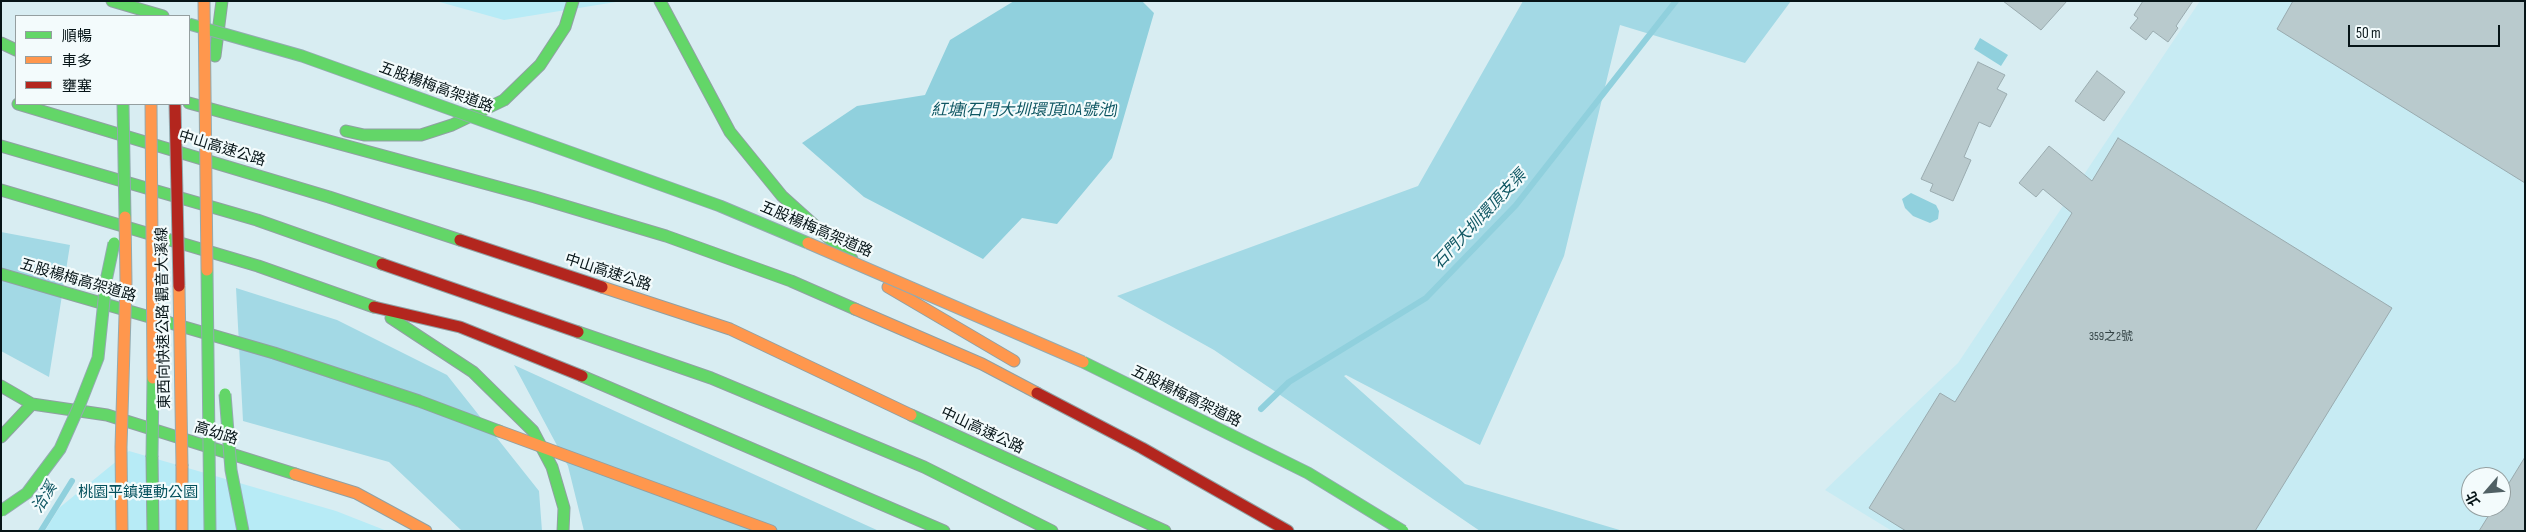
<!DOCTYPE html>
<meta charset="utf-8">
<style>
body{margin:0}
#map{position:relative;width:2526px;height:532px;overflow:hidden;background:#d8edf2;font-family:"Sofia Sans Condensed","Noto Sans TC",sans-serif}
canvas{display:block}
.frame{position:absolute;inset:0;border:2px solid #061417;pointer-events:none}
.legend{position:absolute;left:15px;top:15px;width:175px;height:90px;box-sizing:border-box;background:#f3fbfc;border:1px solid #949fa0;margin:0;padding:6px 9px;list-style:none;font-size:15px;color:#061417}
.legend li{display:flex;align-items:center;gap:10px;height:25px}
.legend b{width:25px;border:1px solid #949fa0}
.north{position:absolute;left:2461px;top:467px;width:50px;height:50px;box-sizing:border-box;background:#f3fbfc;border:1px solid #949fa0;border-radius:50%;rotate:243deg;font-size:14px;font-weight:700;line-height:20px;text-align:center;color:#061417}
.north::after{content:'';display:block;margin:auto;width:18px;height:22px;background:#506064;clip-path:polygon(50% 0,100% 100%,50% 72%,0 100%)}
.scale{position:absolute;left:2348px;top:25px;width:152px;height:22px;box-sizing:border-box;border:2px solid #061417;border-top:0;padding-left:6px;font-size:15px;line-height:18px;white-space:nowrap;color:#061417;-webkit-text-stroke:4px #f3fbfc;paint-order:stroke}
</style>
<div id="map">
<canvas width="2526" height="532"></canvas>
<div class="frame"></div>
<ul class="legend">
<li><b style="height:6px;background:#63d668"></b>順暢</li>
<li><b style="height:6px;background:#ff974d"></b>車多</li>
<li><b style="height:6px;background:#b3261e"></b>壅塞</li>
</ul>
<div class="north">北</div>
<div class="scale">50 m</div>
</div>
<script>
const c = document.querySelector('canvas').getContext('2d');
c.lineJoin = 'round';
function paint(path, color) { c.fillStyle = color; c.fill(path, 'evenodd'); }
const toPath = rows => new Path2D(rows.map(r => 'M' + r).join(''));
function strokePath(path, color, width, dash) { c.strokeStyle = color; c.lineWidth = width; c.lineCap = dash ? 'butt' : 'round'; c.setLineDash(dash || []); c.stroke(path); }
function label(font, color, halo, rows, align = 'center') {
  c.font = font + ' "Sofia Sans Condensed","Noto Sans TC",sans-serif'; c.lineWidth = 4.5; c.setLineDash([]); c.textBaseline = 'middle'; c.strokeStyle = halo; c.fillStyle = color; for (const [text, x, y, turn = 0] of rows) {
    c.save(); c.translate(x, y); c.rotate((+turn || 0) * Math.PI / 180); c.textAlign = isNaN(turn) ? turn : align; if (halo) c.strokeText(text, 0, 0); c.fillText(text, 0, 0); c.restore();
  }
}
const built = toPath([
 [2200,1,2525,1,2525,531,1892,531,1825,490,1958,363],
 [2471,477,2501,477,2501,507,2471,507]
]);
const green = toPath([
 [436,1,622,1,504,20],
 [129,451,336,511,387,531,45,531,59,508]
]);
const forest = toPath([
 [1523,1,1791,1,1745,63,1620,25,1564,256,1480,445,1346,375,1344,376,1465,484,1623,531,1480,531,1214,350,1117,296,1418,186],
 [1,232,70,245,49,377,1,351],
 [236,288,337,320,447,375,539,491,542,531,462,531,389,462,243,421],
 [514,365,718,458,879,531,584,531,568,466]
]);
const water = toPath([
 [1014,1,1142,1,1154,13,1112,158,1057,224,1022,218,983,259,864,197,802,143,857,106,925,95,950,40],
 [1980,38,2008,55,2001,66,1974,49],
 [1911,193,1936,205,1939,211,1938,219,1930,223,1913,216,1905,208,1902,199]
]);
const stream = toPath([
 [1261,409,1289,382,1426,298,1516,205,1676,1],
 [41,531,72,481]
]);
const building = toPath([
 [2003,1,2067,1,2041,30,2003,1],
 [2143,1,2193,1,2176,26,2178,28,2168,42,2153,31,2146,40,2130,28,2138,18,2134,15,2143,1],
 [2293,1,2525,1,2525,183,2277,29,2293,1],
 [1978,62,2005,75,1997,89,2007,94,1990,127,1979,122,1964,157,1971,160,1953,201,1930,191,1933,184,1921,179,1978,62],
 [2097,71,2125,92,2104,121,2075,101,2097,71],
 [2118,138,2392,308,2255,531,1906,531,1869,508,1940,393,1955,402,2072,213,2043,189,2036,197,2019,183,2049,146,2092,181,2118,138],
 [2525,457,2525,531,2479,531,2494,507,2501,507,2501,496,2525,457]
]);
const fast = toPath([
 [112,1,163,16],
 [660,1,730,132,782,196,852,259],
 [1,43,16,50],
 [215,56,222,1],
 [189,103,535,197,666,236,791,281,855,309],
 [18,104,329,197,460,240],
 [346,131,364,135,421,135,452,125,504,100,540,65,565,27,573,1],
 [1,146,257,220,382,264],
 [1,190,258,266,374,307],
 [1,274,274,353,419,401,499,431],
 [391,318,473,372,533,431,552,467,564,508,563,531],
 [578,332,711,378,924,467,1052,531],
 [582,376,944,531],
 [1,386,32,404,107,415,295,474],
 [911,415,1165,531],
 [1,437,32,404],
 [152,457,153,531]
]);
const slow = toPath([
 [602,287,730,329,911,415],
 [888,287,1014,361],
 [855,309,982,364,1037,393],
 [499,431,771,531],
 [182,466,182,531],
 [295,474,356,493,426,531]
]);
const jam = toPath([
 [460,240,602,287],
 [382,264,578,332],
 [374,307,460,327,582,376],
 [1037,393,1142,448,1288,531]
]);
const fastBridge = toPath([
 [189,24,302,56,720,206,808,243],
 [123,104,125,217],
 [207,270,210,531],
 [1083,362,1308,473,1403,531],
 [225,394,231,470,243,531],
 [152,457,153,378],
 [1,511,27,493,60,449,80,404,98,358,106,281,114,243]
]);
const slowBridge = toPath([
 [204,1,207,270],
 [151,104,153,378],
 [808,243,1083,362],
 [179,286,182,466],
 [122,531,121,447,126,282,125,217]
]);
const jamBridge = toPath([
 [175,104,179,286]
]);
const numberNames = [
 ["359之2號",2111,337]
];
const streetNames = [
 ["五股楊梅高架道路",436,88,20],
 ["中山高速公路",222,149,17],
 ["五股楊梅高架道路",816,230,23],
 ["中山高速公路",608,273,18],
 ["五股楊梅高架道路",78,281,16],
 ["東西向快速公路 觀音大溪線",164,318,-91],
 ["五股楊梅高架道路",1186,397,26],
 ["中山高速公路",982,431,25],
 ["高幼路",216,434,17]
];
const parkNames = [
 ["桃園平鎮運動公園",138,493]
];
const waterNames = [
 ["紅塘(石門大圳環頂10A號池)",1024,111],
 ["石門大圳環頂支渠",1480,220,-47],
 ["洽溪",45,498,-58]
];
paint(built, '#c7ebf3');
paint(green, '#b7ebf6');
paint(forest, '#a3d9e5');
paint(water, '#90d0dd');
strokePath(stream, '#90d0dd', 6);
paint(building, '#b9cacd');
strokePath(building, '#9aabaf', 1);
strokePath(fast, '#90a0a3', 13);
strokePath(slow, '#90a0a3', 13);
strokePath(jam, '#90a0a3', 13);
strokePath(fast, '#63d668', 11);
strokePath(slow, '#ff974d', 11);
strokePath(jam, '#b3261e', 11);
strokePath(fastBridge, '#93aab0', 13, []);
strokePath(slowBridge, '#93aab0', 13, []);
strokePath(jamBridge, '#93aab0', 13, []);
strokePath(fastBridge, '#63d668', 11);
strokePath(slowBridge, '#ff974d', 11);
strokePath(jamBridge, '#b3261e', 11);
label('12px', '#334244', null, numberNames);
label('15px', '#061417', '#f3fbfc', streetNames);
label('15px', '#04515d', '#f3fbfc', parkNames);
label('italic 16px', '#0e5662', '#f3fbfc', waterNames);
</script>
